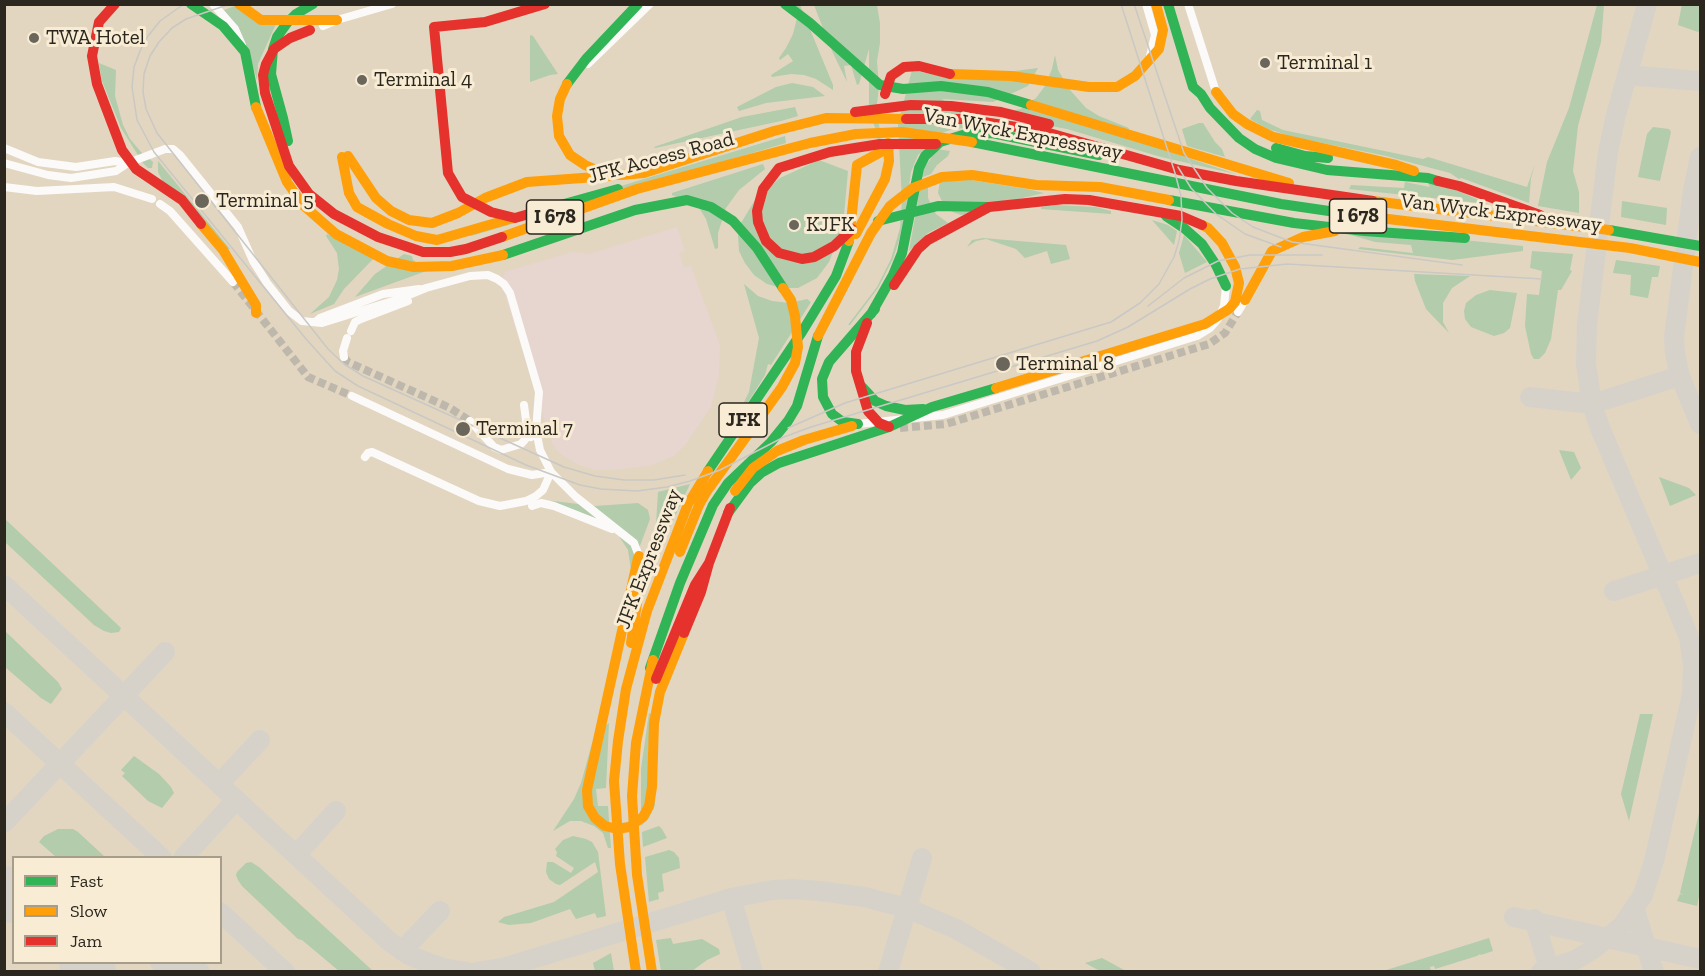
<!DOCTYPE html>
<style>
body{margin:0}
#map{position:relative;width:1705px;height:976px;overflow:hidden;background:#e3dccf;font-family:"Zilla Slab",serif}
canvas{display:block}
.frame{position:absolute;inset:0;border:6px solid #2b271e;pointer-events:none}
.legend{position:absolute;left:12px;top:856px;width:210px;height:108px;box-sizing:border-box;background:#f8ecd4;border:2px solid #a69d8b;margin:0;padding:8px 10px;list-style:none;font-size:18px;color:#2b271e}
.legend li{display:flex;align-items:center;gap:12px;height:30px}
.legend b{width:30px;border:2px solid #a69d8b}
</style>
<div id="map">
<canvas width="1705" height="976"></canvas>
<div class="frame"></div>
<ul class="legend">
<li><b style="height:8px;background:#30b455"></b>Fast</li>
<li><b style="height:8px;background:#ff9f0a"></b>Slow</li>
<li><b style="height:8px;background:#e5322d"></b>Jam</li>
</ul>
</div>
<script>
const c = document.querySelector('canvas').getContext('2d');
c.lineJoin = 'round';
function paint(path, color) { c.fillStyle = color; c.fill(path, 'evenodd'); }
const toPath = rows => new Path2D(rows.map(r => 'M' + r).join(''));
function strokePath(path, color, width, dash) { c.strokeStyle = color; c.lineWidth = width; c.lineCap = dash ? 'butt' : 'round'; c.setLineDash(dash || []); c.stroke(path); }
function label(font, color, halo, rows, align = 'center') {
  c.font = font + ' "Zilla Slab",serif'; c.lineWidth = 6; c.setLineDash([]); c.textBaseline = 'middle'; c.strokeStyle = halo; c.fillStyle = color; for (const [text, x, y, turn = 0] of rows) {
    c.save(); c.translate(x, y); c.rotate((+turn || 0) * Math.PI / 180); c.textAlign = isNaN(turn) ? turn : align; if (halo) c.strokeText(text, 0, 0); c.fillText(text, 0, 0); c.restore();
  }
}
const built = toPath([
 [5,5,1700,5,1700,971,5,972],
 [14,858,220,858,220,962,14,962]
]);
const industrial = toPath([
 [677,227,685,251,679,253,684,267,691,266,720,345,719,375,711,407,686,444,675,455,662,461,649,466,613,470,595,470,579,465,565,457,556,450,552,443,501,283,505,272,572,252,589,254]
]);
const green = toPath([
 [1682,4,1700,5,1700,30,1698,32,1678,25],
 [796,5,800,5,833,85,833,90,816,79,804,75,791,74,772,77,771,75,793,61,788,54,780,60,779,58,786,48,793,34,798,14],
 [814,5,877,5,880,23,880,43,877,61,879,86,876,113,882,138,878,139,869,106,869,49,859,84,857,85,851,65,844,66,847,82,832,51],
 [1597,5,1604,5,1601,42,1578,126,1573,171,1579,192,1579,213,1538,206,1547,162,1569,108],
 [235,6,276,24,258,64,257,80,248,50,238,28,224,10],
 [530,35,533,36,558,74,550,75,530,82],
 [1055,55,1058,70,1070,90,1086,108,1099,116,1129,128,1126,137,1236,174,1161,157,1067,129,1009,118,1009,111,1021,109,1036,98,1045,86,1052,69],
 [99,63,116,70,115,96,123,125,130,139,141,152,153,162,152,168,148,168,143,163,121,128,102,81],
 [1038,68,1028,86,993,102,942,99,985,126,953,129,942,133,918,155,911,172,903,228,893,259,878,288,850,325,848,325,877,287,891,259,900,228,902,201,898,124,912,70,953,79],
 [792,83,813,87,825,96,766,103,739,111,737,107,776,87],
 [795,107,798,116,781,121,655,148,654,147,742,117],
 [1257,110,1260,111,1262,120,1283,130,1423,159,1428,157,1527,187,1535,164,1531,178,1529,203,1475,183,1461,178,1459,179,1450,173,1386,156,1293,137,1268,129,1250,119],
 [1199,123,1203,123,1215,142,1222,149,1225,157,1187,146,1182,129],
 [1653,127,1669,129,1671,132,1660,181,1638,177,1647,134],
 [785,136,786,143,471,236,470,232],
 [937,149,950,151,948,156,937,165,931,174,920,178,921,173],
 [819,160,848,171,844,215,838,239,829,262,817,278,798,288,782,288,767,284,754,275,745,263,739,251,738,235,741,223,755,200,780,178],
 [158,161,230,249,219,251,163,182,158,172],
 [763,164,765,169,739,190,726,208,718,233,718,248,715,249,706,219,698,206,672,195,672,193],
 [958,178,1027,189,1044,193,1005,202,975,213,961,215,950,211,943,203,938,193,940,181],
 [1405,182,1430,187,1428,183,1451,188,1488,204,1349,189,1351,185,1404,188],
 [928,185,928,198,931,205,936,214,948,223,928,233,909,251,920,189],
 [1622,201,1667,208,1666,225,1621,217],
 [1057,205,1096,207,1111,211,1111,214,1041,209,1041,207],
 [1152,220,1168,225,1177,231,1174,245],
 [327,234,375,257,344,289,334,304,310,314,329,297,337,280,339,269,337,253,326,236],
 [1184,235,1207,262,1185,273,1179,253],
 [1351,235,1424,236,1523,246,1523,251,1452,260,1358,249,1360,247,1413,253,1411,245,1375,242],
 [983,238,1066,245,1070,259,1051,264,1047,251,1025,258,1016,249,986,239,976,241,967,247,972,240],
 [1532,251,1573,254,1570,270,1572,271,1561,290,1558,290,1551,339,1545,353,1539,359,1534,359,1531,354,1525,326,1527,294,1539,295,1542,271,1530,268],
 [404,254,412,256,413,260,429,270,355,297,375,274],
 [1616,260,1660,266,1658,277,1652,277,1648,298,1630,295,1631,275,1613,273],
 [1414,274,1470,276,1452,288,1443,303,1443,322,1449,333,1426,309,1415,281],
 [744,284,758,296,772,301,790,303,807,299,811,302,771,365,768,364,765,375,727,436,749,392,759,338],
 [1490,290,1517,293,1510,328,1504,333,1494,336,1471,327,1465,319,1464,311,1466,303,1476,295],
 [1559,450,1574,452,1581,468,1571,480],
 [1659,477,1689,488,1696,495,1670,506],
 [690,484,663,542,655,540,658,492],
 [553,501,595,506,638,503,648,510,650,519,631,570,628,550,617,533,601,520,545,502],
 [5,519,121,628,119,632,111,633,104,631,94,625,6,543,5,541],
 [5,631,58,682,62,689,51,704,41,698,5,667],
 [601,711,605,726,609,723,606,788,596,789,598,806,608,806,611,848,608,848,603,833,594,826,581,821,570,821,553,831,574,799,581,783],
 [649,713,651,714,648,754,655,754,655,805,649,818,641,826,641,769],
 [1640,714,1653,714,1629,821,1621,794],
 [134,756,159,774,171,787,174,793,162,808,148,801,122,776,125,773,121,770],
 [1700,809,1700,891,1697,906,1677,901,1680,894,1684,895,1680,893],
 [659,826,662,829,667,838,643,847,642,832],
 [58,829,73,829,78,832,105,857,56,857,39,842,44,836],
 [573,836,586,839,592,842,598,852,606,916,597,918,595,913,576,919,570,909,531,923,509,925,498,922,504,917,554,902,598,872,595,862,560,885,556,884,549,879,546,872,547,862,553,862,571,873,574,868,556,856,557,852,555,849,563,840],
 [669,850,674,852,679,858,680,868,662,874,664,891,658,893,659,899,649,902,645,857],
 [251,862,259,867,373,971,339,971,302,940,298,939,242,886,238,880,236,875,237,872,246,863],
 [671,938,673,944,702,939,719,949,720,954,707,960,692,971,661,971,656,940],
 [1489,938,1493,951,1481,955,1480,954,1477,956,1435,969,1434,966,1430,967,1431,971,1383,971],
 [611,953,614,971,595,971,593,963],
 [1102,958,1126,971,1100,971,1085,963]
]);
const taxiway = toPath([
 [1627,75,1700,81],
 [1700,157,1693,190,1674,337,1675,354,1680,376,1700,424],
 [1530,397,1592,404,1680,376],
 [4,585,390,942,409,955,426,962,443,968,467,972],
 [1614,591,1700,563],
 [4,712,162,858],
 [219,784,260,740],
 [4,823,165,652],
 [296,855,336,811],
 [183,858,236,800],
 [4,888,14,896],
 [731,898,753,972],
 [1635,910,1654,972],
 [220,912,285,972],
 [1514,917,1700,959],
 [1534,919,1550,972],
 [402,951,440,911],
 [160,962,200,972],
 [477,972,506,967,731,898,773,890,793,889,820,891,864,897,907,908,956,929,1031,972],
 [888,972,922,858],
 [1541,972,1575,960,1592,950,1622,926,1643,895,1654,861,1692,694,1693,665,1689,637,1600,428,1592,404,1586,364,1587,325,1608,152,1616,115,1647,4]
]);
const runway = toPath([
 [4,890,14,899],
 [83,962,92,972]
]);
const streetTunnel = toPath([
 [233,282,308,377,352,396],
 [344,357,348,362,450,408,470,421],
 [900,428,946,424,1209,344,1225,333,1238,312]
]);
const street = toPath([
 [213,4,235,29,242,45],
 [1146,4,1155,35,1150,56],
 [1188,4,1216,92],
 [323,26,337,20,392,4],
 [588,64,650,4],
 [4,148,38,162,76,167,115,161,128,163,165,149,173,149,180,155,238,227,253,261,267,283,289,311,302,321,322,323,399,299,426,288,470,276,488,275,497,279,504,284,510,293,539,392,536,430,540,450,551,472,576,497,634,543,639,556],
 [4,163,48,175,71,178,116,171,128,163],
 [4,187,37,191,114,187,152,199],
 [160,204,170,211,233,282],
 [1238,312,1245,300],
 [315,322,320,318,383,294,419,289],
 [351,331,355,322,361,319,408,301],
 [344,357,343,351,347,338],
 [352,396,508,469,532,475,551,472],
 [524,405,527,428,531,437],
 [470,421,494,447,501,450,521,444,530,434],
 [858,424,943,415,1197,336,1210,328,1218,319,1224,306,1226,286],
 [365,457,368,453,372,452,479,501,500,506,526,501,536,496,543,490,551,472],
 [532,506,541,503,554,506,612,529]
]);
const fast = toPath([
 [191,4,223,26,245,52,256,107],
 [785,4,810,23,880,85,903,89,941,86,988,92,1031,105],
 [1168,4,1193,87,1201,94,1210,108],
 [567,84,586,59,638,4],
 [1210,108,1239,138,1255,149,1276,158,1327,170,1428,178,1438,181],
 [283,118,271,74,273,49,277,37,287,23,296,14,313,4],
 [283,118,288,141],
 [972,142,1281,204,1363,216],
 [1276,148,1305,156,1328,158],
 [1169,200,1294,223,1364,231,1465,238],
 [539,211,618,189],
 [1166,216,1184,228,1202,244,1216,265,1226,286],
 [878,221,938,206,989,207],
 [1609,230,1700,246],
 [503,255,635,210,687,200,711,207,733,221,757,248,783,288],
 [871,314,893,275,902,253,919,168,925,156,940,142,966,134,992,133,1099,155],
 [862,387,875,401,886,406,905,410,923,409],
 [858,424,843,422,832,414,823,397,822,379,829,362,875,309],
 [708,471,802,332,836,276,849,241],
 [728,513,750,483,761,473,779,463,889,427,932,407,996,388],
 [650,668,680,583,713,505,728,483,771,442,788,421,797,406,818,336]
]);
const slow = toPath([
 [239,4,261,20,337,20],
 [950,74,1011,76,1089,87,1117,87,1135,76,1159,49,1163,30,1156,4],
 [567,84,560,99,557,116,559,136,570,155,585,165,603,173,621,175,644,173,774,131,826,118,906,119],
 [1216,92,1233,114,1247,124,1273,137,1396,165,1414,171],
 [1031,105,1289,183],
 [256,107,287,182,303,205,336,234,387,261,414,267,452,266,503,255],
 [348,156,376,198,391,211,409,220,432,223,458,213,485,198,527,182,610,176],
 [342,157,349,193,357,207,388,224,416,236,437,240,513,218],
 [1373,201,1609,230],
 [1363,216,1630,248,1700,262],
 [201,224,223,250,256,305,256,313],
 [856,234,885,179,889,161,888,143],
 [502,237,637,189,810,143,856,134,902,132,972,142],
 [849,241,857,165,888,148],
 [1245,300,1272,251,1303,237,1335,231],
 [818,336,871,233,890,206,913,188,942,177,972,175,1036,185,1100,187,1169,200],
 [996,388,1205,324,1229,309,1235,302,1239,283,1235,267,1222,243,1208,228,1202,225],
 [735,491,753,468,777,451,804,440,852,426],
 [680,552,699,505,707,491,782,387,795,363,798,347,795,316,791,300,783,288],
 [638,558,587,790,588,806,595,818,605,826,617,829,629,827,643,817,649,806,652,787,654,723,660,692,684,633],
 [631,643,642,570,639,556],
 [636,972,620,864,614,781,618,741,626,689,647,611,688,504,708,471],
 [652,972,637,875,632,796,636,743,653,660]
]);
const jam = toPath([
 [115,4,99,22,92,56,97,84,122,150,136,169,182,200,201,224],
 [310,30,290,38,274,49,266,64,263,75,265,93,289,166,309,194,334,214,378,237,423,252,450,252,466,249,502,237],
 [885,94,891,76,904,67,919,66,950,74],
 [855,112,911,105,951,106,1001,112,1049,124],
 [906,119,964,119,1042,131,1179,170,1236,181,1373,201],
 [1438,181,1459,186,1540,215],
 [539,211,515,218,491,212,462,197,448,173,434,27,485,22,545,4],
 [852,229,834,246,814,257,802,259,779,253,766,241,758,222,757,211,763,189,779,168,830,152,880,144,936,144],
 [894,285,918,249,928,240,989,207,1065,199,1089,200,1181,216,1202,225],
 [867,323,856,352,856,371,868,411,879,423,889,427],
 [684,633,701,592,709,563,730,508],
 [656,679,695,585,709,563]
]);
const tram = toPath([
 [184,4,160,21,148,36,140,51,134,67,132,87,137,120,154,152,306,339,335,371,358,386,526,465,580,485,601,489,637,491,667,487,690,481,720,470,784,437,811,427,1097,341,1128,327,1190,289,1210,279,1240,269,1287,264,1542,279],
 [230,4,186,19,172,28,159,42,150,56,144,74,143,92,146,109,157,133,328,349,344,364,363,376,564,467,595,476,624,480,654,480,685,475],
 [1134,4,1184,153,1207,188,1232,213,1253,227,1292,242,1462,265],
 [1178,167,1191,188,1216,214,1245,234,1281,247],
 [1148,306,1184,278,1218,261,1250,255,1322,255],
 [788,428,845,403,1111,322,1140,303,1159,284,1174,257,1179,241,1182,220,1181,196,1175,173,1121,4]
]);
const markers = [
 [34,38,6,"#6b665c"],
 [1265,63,6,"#6b665c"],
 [362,80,6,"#6b665c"],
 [202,201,8,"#6b665c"],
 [794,225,6,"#6b665c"],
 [1003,364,8,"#6b665c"],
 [463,429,8,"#6b665c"]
];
const shields = [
 [1358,216,57],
 [555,217,57],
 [743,420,48]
];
const shieldNames = [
 ["I 678",1358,216],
 ["I 678",555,217],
 ["JFK",743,420]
];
const poiNames = [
 ["TWA Hotel",46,38],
 ["Terminal 1",1277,63],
 ["Terminal 4",374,80],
 ["Terminal 5",216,201],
 ["KJFK",806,225],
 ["Terminal 8",1016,364],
 ["Terminal 7",476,429]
];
const streetNames = [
 ["Van Wyck Expressway",1023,134,11],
 ["JFK Access Road",661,158,-15],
 ["Van Wyck Expressway",1501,213,7],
 ["JFK Expressway",649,559,-69]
];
paint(built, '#e2d6c0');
paint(industrial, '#e7d5cf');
paint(green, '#b2ccac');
strokePath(taxiway, '#d6d2ca', 20);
strokePath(runway, '#d6d2ca', 48);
strokePath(streetTunnel, '#beb8ac', 8, [8, 4]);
strokePath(street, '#fbfaf8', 8);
strokePath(fast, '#30b455', 10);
strokePath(slow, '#ff9f0a', 10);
strokePath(jam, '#e5322d', 10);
strokePath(tram, '#cac8c4', 1.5);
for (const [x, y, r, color] of markers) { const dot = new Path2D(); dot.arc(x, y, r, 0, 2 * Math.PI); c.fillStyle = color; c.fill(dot); strokePath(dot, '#f8ecd4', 2); }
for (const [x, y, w] of shields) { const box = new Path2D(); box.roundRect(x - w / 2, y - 17, w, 34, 4.5); c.fillStyle = '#f8ecd4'; c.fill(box); strokePath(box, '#2b271e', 1.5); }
label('bold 20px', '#2b271e', null, shieldNames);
label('21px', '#2b271e', '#f8ecd4', poiNames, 'left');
label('21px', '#2b271e', '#f8ecd4', streetNames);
</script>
